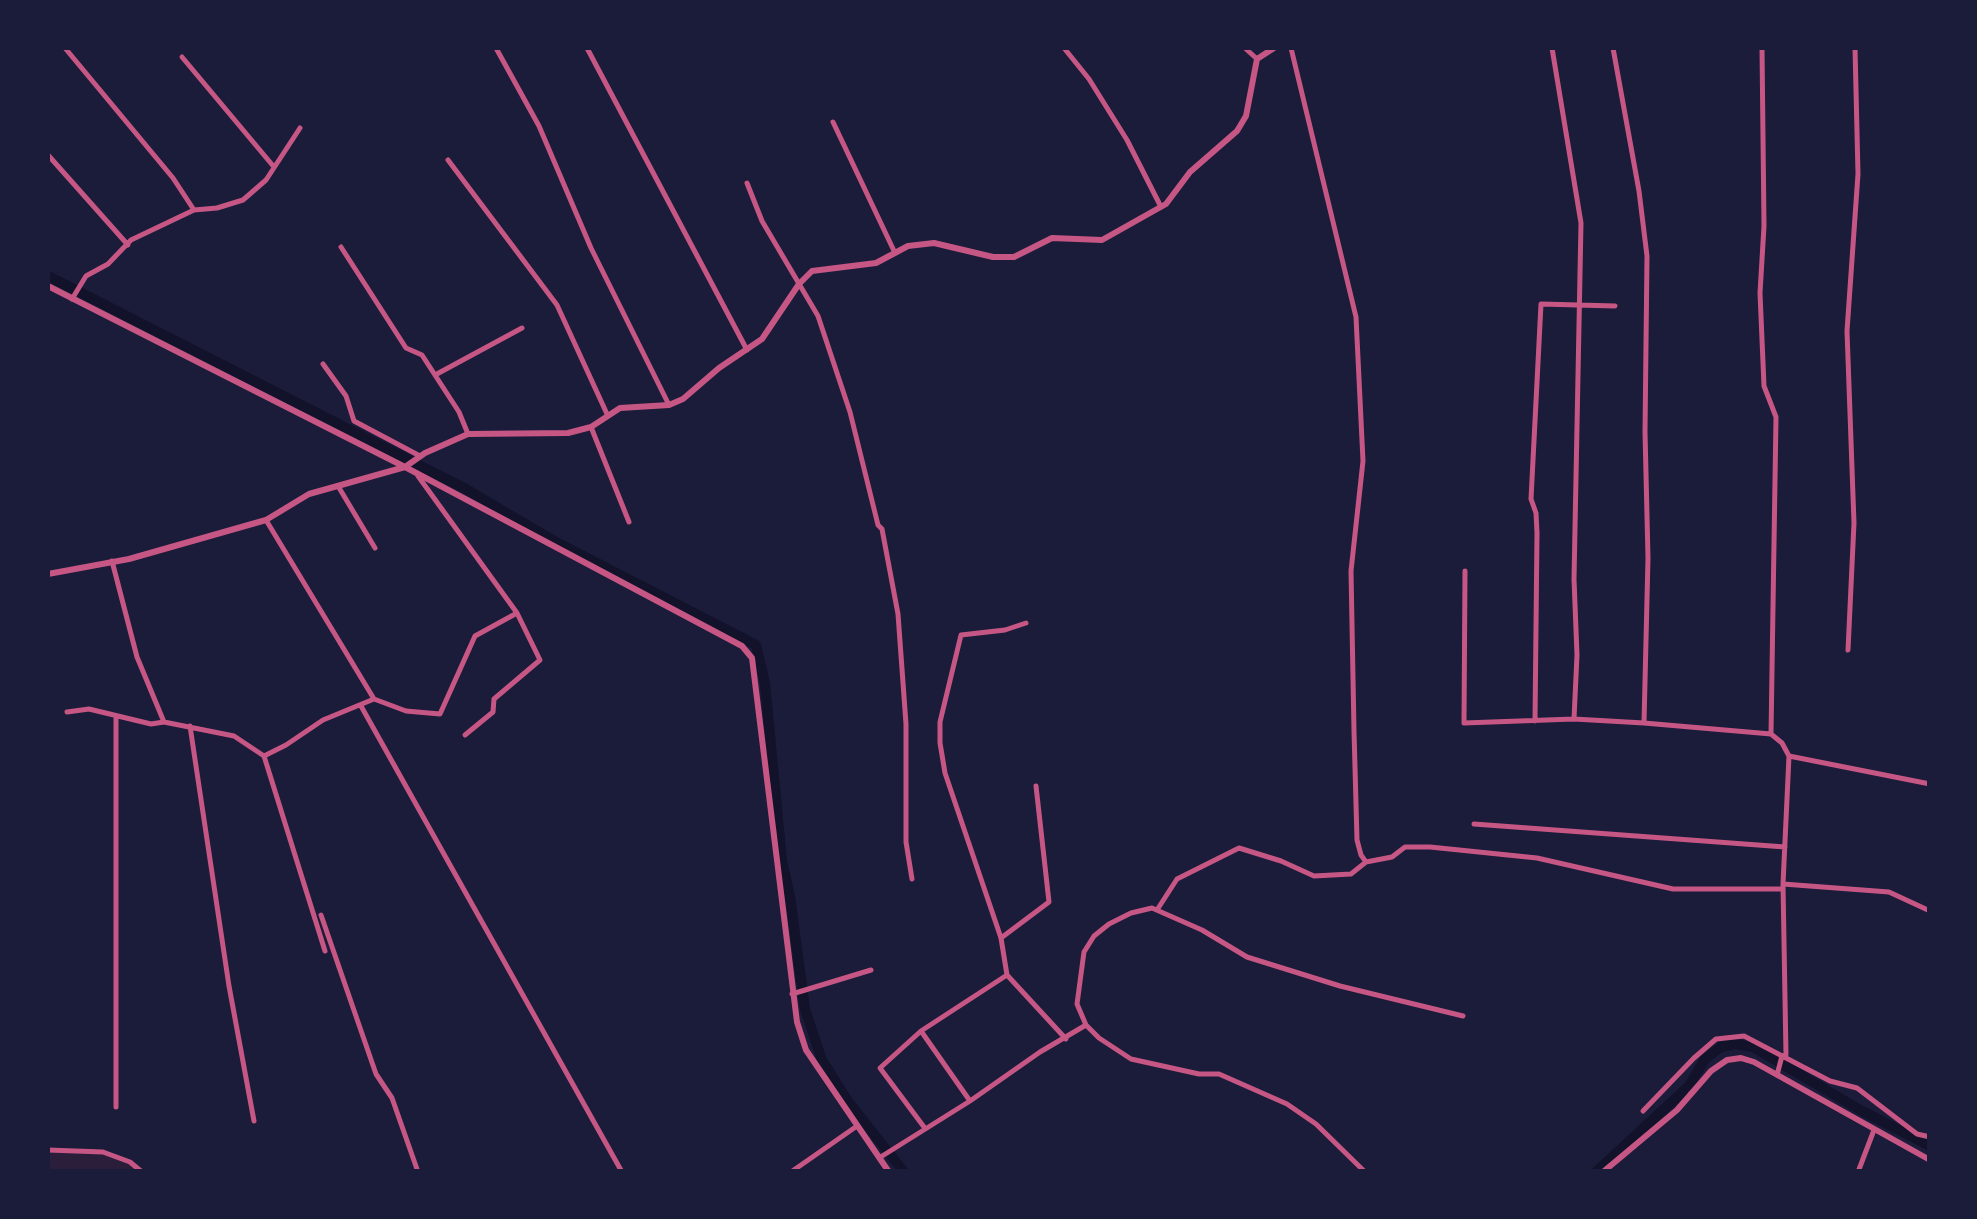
<!DOCTYPE html>
<style>
body{margin:0}
#map{position:relative;width:1977px;height:1219px;overflow:hidden;background:#1b1b3a;font-family:"Source Sans 3",sans-serif}
canvas{display:block}
.frame{position:absolute;inset:0;border:50px solid #1b1b3a;pointer-events:none}
</style>
<div id="map">
<canvas width="1977" height="1219"></canvas>
<div class="frame"></div>
</div>
<script>
const c = document.querySelector('canvas').getContext('2d');
c.lineJoin = 'round';
function paint(path, color) { c.fillStyle = color; c.fill(path, 'evenodd'); }
const toPath = rows => new Path2D(rows.map(r => 'M' + r).join(''));
function strokePath(path, color, width, dash) { c.strokeStyle = color; c.lineWidth = width; c.lineCap = dash ? 'butt' : 'round'; c.setLineDash(dash || []); c.stroke(path); }
const green = toPath([
 [48,1150,103,1152,130,1162,142,1172,48,1172]
]);
const canal = toPath([
 [48,276,466,489,556,542,756,645,765,683,782,861,790,896,805,1009,822,1060,847,1100,904,1172],
 [1596,1172,1689,1086,1705,1059,1721,1047,1735,1044,1753,1047,1862,1111,1930,1146]
]);
const minor = toPath([
 [65,48,173,178,194,210],
 [496,48,539,126,591,248,669,405],
 [587,48,747,350],
 [1064,48,1089,79,1127,140,1161,207],
 [1245,48,1257,59],
 [1291,48,1356,317,1363,461,1351,571,1354,731,1357,840,1361,855,1366,862],
 [1552,48,1581,223,1574,579,1577,655,1574,719],
 [1613,48,1639,191,1647,256,1645,432,1648,558,1644,723],
 [1762,48,1764,226,1760,293,1764,386,1776,417,1771,734],
 [182,57,274,167],
 [833,122,895,253],
 [48,155,128,245],
 [448,160,557,305,607,414],
 [747,183,762,221,818,316,850,412,878,525,882,529,898,614,906,724,906,842,912,879],
 [341,247,406,348,422,355,459,412,468,434],
 [72,299,86,276,108,264,131,240,194,210,217,208,243,200,266,180,300,128],
 [323,364,346,396,354,421,420,456],
 [435,375,522,328],
 [591,427,629,522],
 [418,476,517,613,540,660,494,699,493,712,465,735],
 [338,486,375,548],
 [112,561,137,657,164,722,234,736,264,756,325,951],
 [1465,571,1464,723,1574,719,1644,723,1771,734,1782,743,1789,756,1783,884,1786,1055,1782,1056,1777,1075],
 [1026,623,1005,630,961,635,940,722,940,743,945,773,1001,938,1007,975,1066,1039],
 [1848,650,1854,523,1847,331,1858,174,1855,48],
 [374,699,406,711,440,714,475,636,517,613],
 [361,706,622,1172],
 [67,712,89,709,151,724,164,722],
 [116,716,116,1107],
 [1535,721,1537,533,1536,513,1531,499,1541,304,1615,306],
 [190,726,229,986,254,1121],
 [264,756,286,745,323,720,374,699,266,520],
 [1789,756,1930,784],
 [1474,824,1785,847],
 [1783,884,1889,892,1930,911],
 [1157,910,1177,879,1239,848,1281,861,1314,876,1351,874,1366,862,1392,857,1405,847,1430,847,1537,858,1673,889,1783,889],
 [321,915,376,1074,392,1098,418,1172],
 [1001,938,1049,902,1036,786],
 [792,994,871,970],
 [921,1031,970,1101],
 [1643,1111,1694,1058,1716,1039,1744,1036,1830,1081,1857,1088,1917,1134,1930,1137],
 [924,1127,880,1068,921,1031,1007,975],
 [48,1150,103,1152,130,1162,142,1172],
 [879,1158,970,1101,1040,1052,1086,1025],
 [492,1172,502,1172],
 [791,1172,857,1126],
 [1365,1172,1316,1124,1287,1104,1219,1074,1199,1074,1131,1059,1099,1038,1086,1025,1077,1004,1084,952,1094,936,1109,924,1131,913,1152,908,1202,930,1247,957,1340,986,1463,1016],
 [1858,1172,1874,1130]
]);
const tertiary = toPath([
 [48,286,405,467,742,646,752,658,797,1022,806,1050,889,1172],
 [48,574,129,559,266,520,309,494,405,467,425,453,468,434,568,433,591,427,620,408,669,405,683,399,719,368,762,339,799,284,812,271,876,263,908,246,934,243,993,257,1014,257,1052,238,1102,240,1166,204,1190,172,1237,131,1246,116,1257,59,1274,48],
 [1603,1172,1677,1110,1711,1071,1727,1060,1741,1058,1754,1062,1930,1160]
]);
paint(green, '#2a1e3b');
strokePath(canal, '#12122b', 10);
strokePath(minor, '#c65784', 5);
strokePath(tertiary, '#c65784', 6);
</script>
